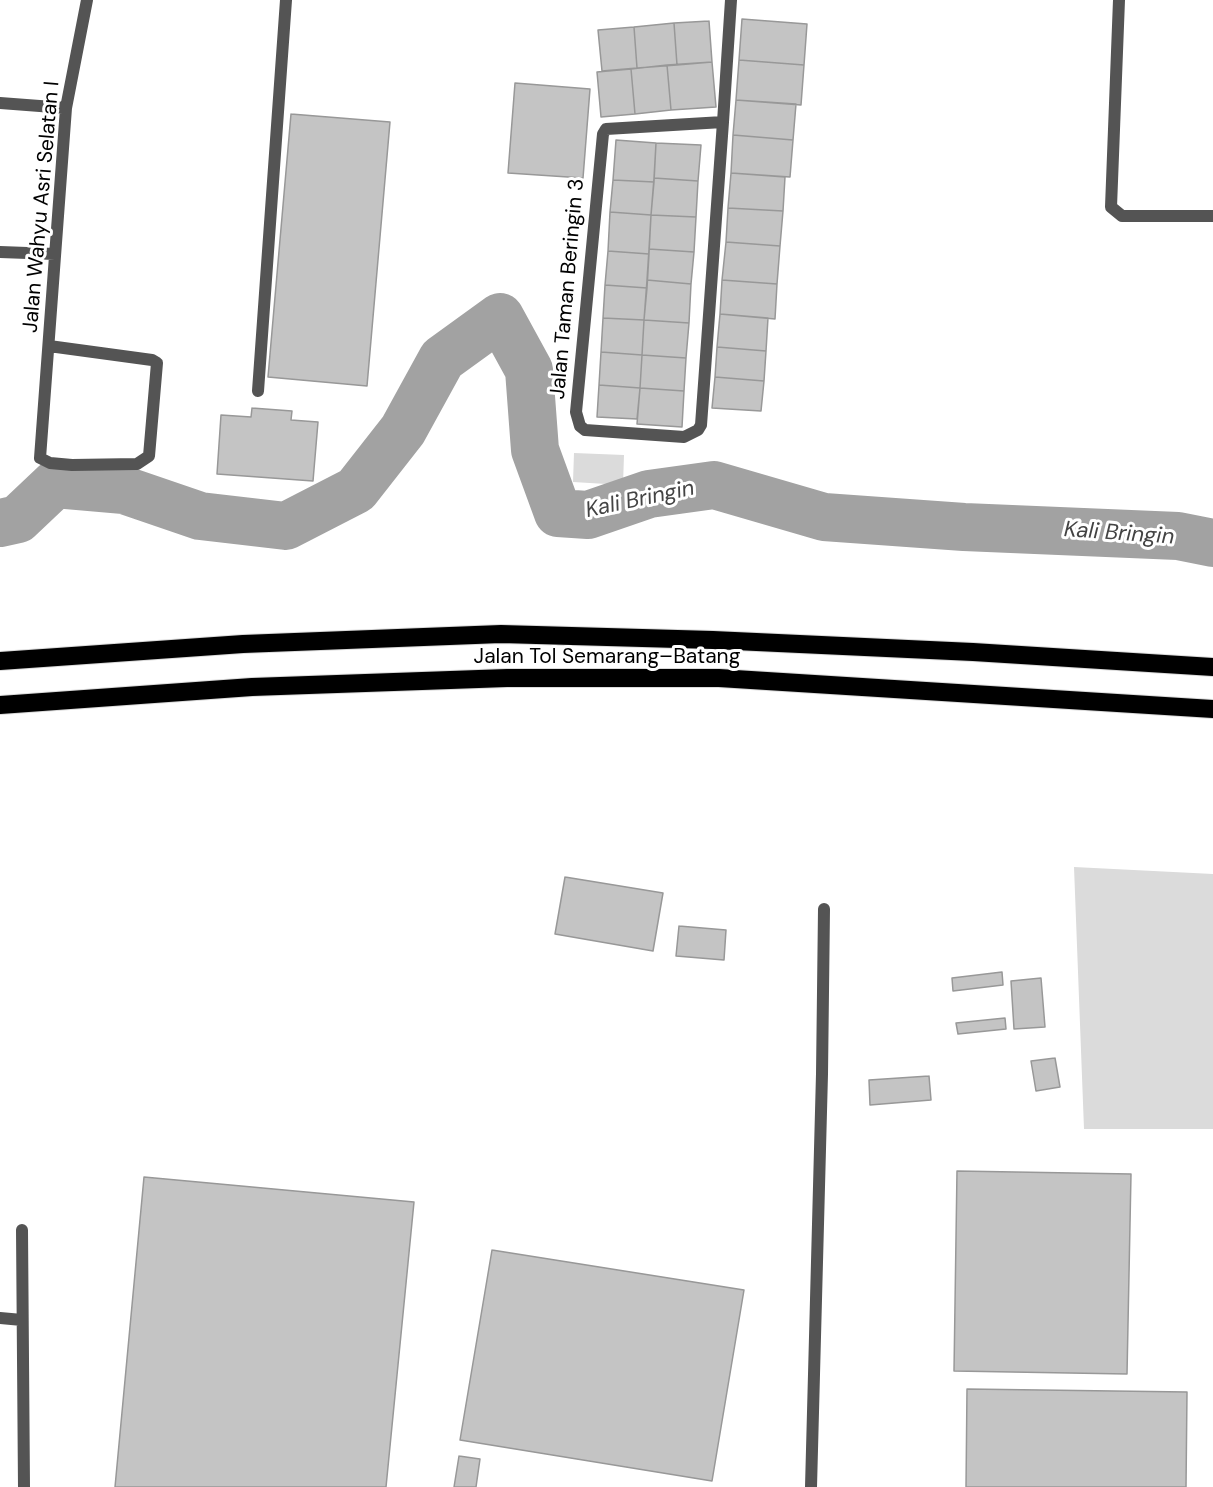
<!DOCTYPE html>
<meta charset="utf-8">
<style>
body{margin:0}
canvas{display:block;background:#fff}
</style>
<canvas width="1213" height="1487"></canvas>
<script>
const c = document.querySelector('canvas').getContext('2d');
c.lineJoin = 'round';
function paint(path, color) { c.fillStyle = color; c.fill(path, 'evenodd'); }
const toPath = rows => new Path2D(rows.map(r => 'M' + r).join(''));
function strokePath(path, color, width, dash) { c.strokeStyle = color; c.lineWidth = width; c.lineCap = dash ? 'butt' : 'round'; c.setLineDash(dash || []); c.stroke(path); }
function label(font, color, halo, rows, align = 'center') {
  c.font = font + ' "DM Sans",sans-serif'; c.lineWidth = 6; c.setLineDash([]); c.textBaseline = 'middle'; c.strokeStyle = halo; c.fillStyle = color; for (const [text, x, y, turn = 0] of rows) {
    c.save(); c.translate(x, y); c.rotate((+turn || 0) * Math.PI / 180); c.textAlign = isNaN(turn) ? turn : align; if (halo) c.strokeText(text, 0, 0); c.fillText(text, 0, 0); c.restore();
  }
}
const green = toPath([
 [574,453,624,455,623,485,573,482],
 [1074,867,1213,874,1213,1129,1084,1129]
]);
const river = toPath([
 [0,523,18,519,55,484,124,490,200,516,286,526,356,490,403,430,442,359,500,317,529,370,535,450,558,513,588,515,649,494,714,485,824,517,964,527,1178,536,1213,543]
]);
const building = toPath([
 [742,19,807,24,804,65,739,60,742,19],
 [709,21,712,62,677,65,674,23,709,21],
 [674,23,677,65,637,68,634,27,674,23],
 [634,27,637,68,602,71,598,30,634,27],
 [739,60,804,65,801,105,736,100,739,60],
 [712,62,716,107,671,110,667,65,712,62],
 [667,65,671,110,635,114,631,69,667,65],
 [631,69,635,114,601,117,597,72,631,69],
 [515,83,590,89,583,178,508,173,515,83],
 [736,100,796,104,793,140,733,135,736,100],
 [291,114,390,122,367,386,268,377,291,114],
 [733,135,793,140,790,177,731,173,733,135],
 [616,140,656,143,654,182,613,180,616,140],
 [656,143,701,145,698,181,654,178,656,143],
 [731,173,785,177,783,211,728,208,731,173],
 [654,178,698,181,696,217,651,215,654,178],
 [613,180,654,182,651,215,610,212,613,180],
 [728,208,783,211,780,246,726,242,728,208],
 [610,212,651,215,649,254,608,251,610,212],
 [651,215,696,217,694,252,649,249,651,215],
 [726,242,780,246,777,284,722,280,726,242],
 [649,249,694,252,691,284,647,280,649,249],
 [608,251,649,254,647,288,605,285,608,251],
 [647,280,691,284,689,323,644,320,647,280],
 [722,280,777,284,775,319,720,314,722,280],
 [605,285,647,288,644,320,603,318,605,285],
 [720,314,768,318,766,351,717,347,720,314],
 [603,318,644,320,642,355,601,352,603,318],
 [644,320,689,323,686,358,642,355,644,320],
 [717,347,766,351,764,381,715,377,717,347],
 [601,352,642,355,640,388,599,385,601,352],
 [642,355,686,358,684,391,640,388,642,355],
 [715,377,764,381,761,411,712,408,715,377],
 [599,385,640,388,637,419,597,417,599,385],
 [640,388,684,391,682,427,637,424,640,388],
 [252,408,292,411,291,420,318,422,313,481,217,474,221,415,251,417,252,408],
 [565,877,663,893,653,951,555,934,565,877],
 [679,926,726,930,724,960,676,956,679,926],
 [1002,972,1003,985,953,991,952,978,1002,972],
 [1041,978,1045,1027,1014,1029,1011,981,1041,978],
 [1005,1018,1006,1029,958,1034,956,1023,1005,1018],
 [1055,1058,1060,1087,1036,1091,1031,1061,1055,1058],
 [929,1076,931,1100,870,1105,869,1080,929,1076],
 [957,1171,1131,1174,1127,1374,954,1371,957,1171],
 [144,1177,414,1202,386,1487,115,1487,144,1177],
 [492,1250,744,1290,712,1481,460,1440,492,1250],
 [967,1389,1187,1392,1186,1487,966,1487,967,1389],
 [459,1456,480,1459,476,1487,454,1487,459,1456]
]);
const service = toPath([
 [258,391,286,0],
 [22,1230,24,1487],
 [0,1318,22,1320],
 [811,1487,822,1074,824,909]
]);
const minor = toPath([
 [1119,0,1111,207,1122,216,1213,216],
 [0,103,66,108],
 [723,122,606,129,603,134,576,412,580,426,585,430,684,437,698,430,701,425,723,122,731,0],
 [0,252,55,254],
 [49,346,152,360,157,363,149,456,137,464,72,465,50,463,40,458,66,108,87,0]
]);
const motorway = toPath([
 [0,661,243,644,501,634,713,640,973,652,1213,667],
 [0,705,252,687,507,678,719,678,1213,709]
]);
const streetNames = [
 ["Jalan Wahyu Asri Selatan I",42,207,-85],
 ["Jalan Taman Beringin 3",568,289,-85],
 ["Jalan Tol Semarang–Batang",607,657]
];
const waterNames = [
 ["Kali Bringin",640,500,-12],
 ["Kali Bringin",1119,534,4]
];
paint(green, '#dbdbdb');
strokePath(river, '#a2a2a2', 48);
paint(building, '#c4c4c4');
strokePath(building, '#989898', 1.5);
strokePath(motorway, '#dbdbdb', 20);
strokePath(service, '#545454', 12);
strokePath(minor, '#545454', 12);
strokePath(motorway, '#000', 18);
label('21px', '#000', '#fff', streetNames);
label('italic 22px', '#434343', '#fff', waterNames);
</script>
